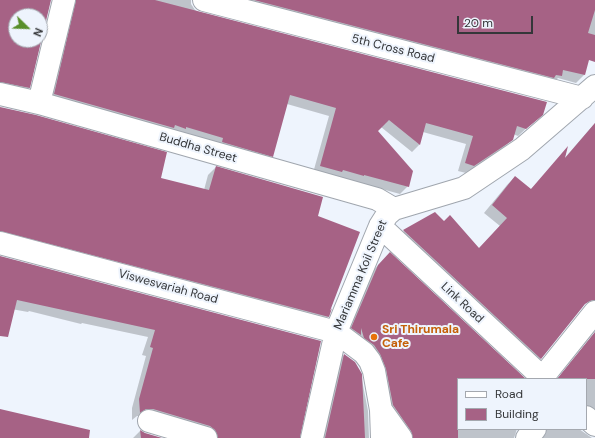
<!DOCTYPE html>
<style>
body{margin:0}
#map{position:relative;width:595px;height:438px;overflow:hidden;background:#eef4fd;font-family:"DM Sans",sans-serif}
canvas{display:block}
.legend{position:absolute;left:457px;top:378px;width:130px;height:52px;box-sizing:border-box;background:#eef4fd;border:1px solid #a4a8af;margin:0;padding:5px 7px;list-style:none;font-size:12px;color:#343639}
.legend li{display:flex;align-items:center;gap:8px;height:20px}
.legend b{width:20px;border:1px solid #a4a8af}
.north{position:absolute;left:8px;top:8px;width:40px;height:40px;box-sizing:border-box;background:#eef4fd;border:1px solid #a4a8af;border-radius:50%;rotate:113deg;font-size:11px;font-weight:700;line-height:16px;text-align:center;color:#343639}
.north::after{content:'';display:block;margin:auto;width:14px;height:18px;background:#588f2a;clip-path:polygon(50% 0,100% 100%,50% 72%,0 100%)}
.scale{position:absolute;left:457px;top:16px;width:76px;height:18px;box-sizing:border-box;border:2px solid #343639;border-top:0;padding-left:5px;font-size:12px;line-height:14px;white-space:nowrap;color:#343639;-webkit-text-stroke:3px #eef4fd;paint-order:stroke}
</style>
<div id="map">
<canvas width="595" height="438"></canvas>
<ul class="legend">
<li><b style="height:5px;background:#fff"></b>Road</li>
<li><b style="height:11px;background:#a66285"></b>Building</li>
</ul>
<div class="north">N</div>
<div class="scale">20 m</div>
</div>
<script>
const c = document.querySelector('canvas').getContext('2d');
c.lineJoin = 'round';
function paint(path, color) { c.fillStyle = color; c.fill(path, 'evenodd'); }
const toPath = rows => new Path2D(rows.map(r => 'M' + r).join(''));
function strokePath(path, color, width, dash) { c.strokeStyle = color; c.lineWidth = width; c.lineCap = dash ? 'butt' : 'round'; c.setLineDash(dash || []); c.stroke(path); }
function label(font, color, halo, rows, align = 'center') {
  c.font = font + ' "DM Sans",sans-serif'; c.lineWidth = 4; c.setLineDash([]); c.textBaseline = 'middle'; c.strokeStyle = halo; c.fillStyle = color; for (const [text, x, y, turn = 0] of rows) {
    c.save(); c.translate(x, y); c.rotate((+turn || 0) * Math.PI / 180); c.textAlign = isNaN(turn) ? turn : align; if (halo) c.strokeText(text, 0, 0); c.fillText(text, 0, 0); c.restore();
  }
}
const shadow = toPath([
 [0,0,50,0,29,88,21,95,0,91],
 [16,16,40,16,40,40,16,40],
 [66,0,191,0,191,4,195,10,200,13,533,122,518,136,513,134,512,140,503,148,466,173,458,171,466,144,423,132,419,145,412,152,381,127,377,131,408,186,400,194,356,182,313,173,329,116,287,104,272,156,265,164,47,102],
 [217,0,595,0,595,40,591,47,584,75,576,83,558,78,553,83],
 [0,108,159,178,204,190,208,175,216,167,317,216,328,317,320,324,0,240],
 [595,123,595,275,581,308,540,359,532,367,396,239,404,231,435,213,444,222,479,249,500,226,484,213,507,185,515,177,530,190,563,160],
 [390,254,523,379,458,379,458,429,517,429,514,438,404,438,387,415,386,371,378,370,344,336,370,273],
 [0,257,320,342,299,438,208,438,144,416,137,416,132,420,132,408,146,356,142,355,148,337,82,323,81,324,29,311,28,312,0,307],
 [595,332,595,422,586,415,586,379,557,379],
 [344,355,361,375,368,411,369,438,319,438,336,362],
 [537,429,579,429,592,438,540,438],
 [140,431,145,434,159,438,133,438]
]);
const building = toPath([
 [0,0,51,0,30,88,0,82],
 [16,16,40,16,40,40,16,40],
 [76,0,155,0,547,102,543,115,526,129,517,126,513,140,474,166,465,163,473,136,426,123,420,145,389,120,378,131,413,171,409,187,364,175,364,176,343,170,342,172,320,166,336,108,290,95,273,157,222,142,223,138,186,127,186,129,175,125,174,128,54,94],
 [254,0,595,0,595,10,588,33,595,35,595,62,589,60,585,75,563,70,562,76,556,75,554,78],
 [0,107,36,115,167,152,161,178,209,190,216,166,323,197,318,216,360,232,330,311,332,308,329,317,0,231],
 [595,123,595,300,590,301,585,304,541,359,403,230,435,212,444,221,450,215,479,248,507,218,492,205,515,176,531,189,568,146,565,158],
 [390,252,526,379,458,379,458,438,413,438,411,431,393,405,386,369,380,354,374,345,364,338,361,328,361,335,351,328,378,265],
 [0,256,321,341,300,438,218,438,215,430,210,426,153,409,146,409,140,413,139,399,153,348,150,347,155,330,17,300,8,337,0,336],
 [595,332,595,379,557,379],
 [344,354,355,362,362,374,365,438,325,438],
 [0,409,90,430,89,438,0,438],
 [140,430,145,433,162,438,141,438]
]);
const street = toPath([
 [204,0,582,98],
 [0,94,39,103,377,199,394,209],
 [39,103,64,0],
 [380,226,544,379],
 [0,243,336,332,364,353,370,361,374,371,381,410,382,438],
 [542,378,595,312],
 [381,410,401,438],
 [586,417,595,425],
 [149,421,206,438],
 [312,438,336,332,380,226,387,215,394,209,464,188,522,149,595,86],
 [527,438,535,429]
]);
const markers = [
 [374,337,4,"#e8710a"]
];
const streetNames = [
 ["5th Cross Road",393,49,14],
 ["Buddha Street",198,148,16],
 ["Mariamma Koil Street",361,275,-67],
 ["Viswesvariah Road",168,287,15],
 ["Link Road",462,303,43]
];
const foodNames = [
 ["Sri Thirumala",382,330],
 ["Cafe",382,344]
];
paint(shadow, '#0003');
paint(building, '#a66285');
strokePath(street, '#a0a6ae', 24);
strokePath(street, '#fff', 22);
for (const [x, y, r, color] of markers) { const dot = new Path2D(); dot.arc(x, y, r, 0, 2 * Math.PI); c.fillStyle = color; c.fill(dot); strokePath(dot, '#eef4fd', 1.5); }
label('12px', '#343639', '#eef4fd', streetNames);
label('bold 12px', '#c56008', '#eef4fd', foodNames, 'left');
</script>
